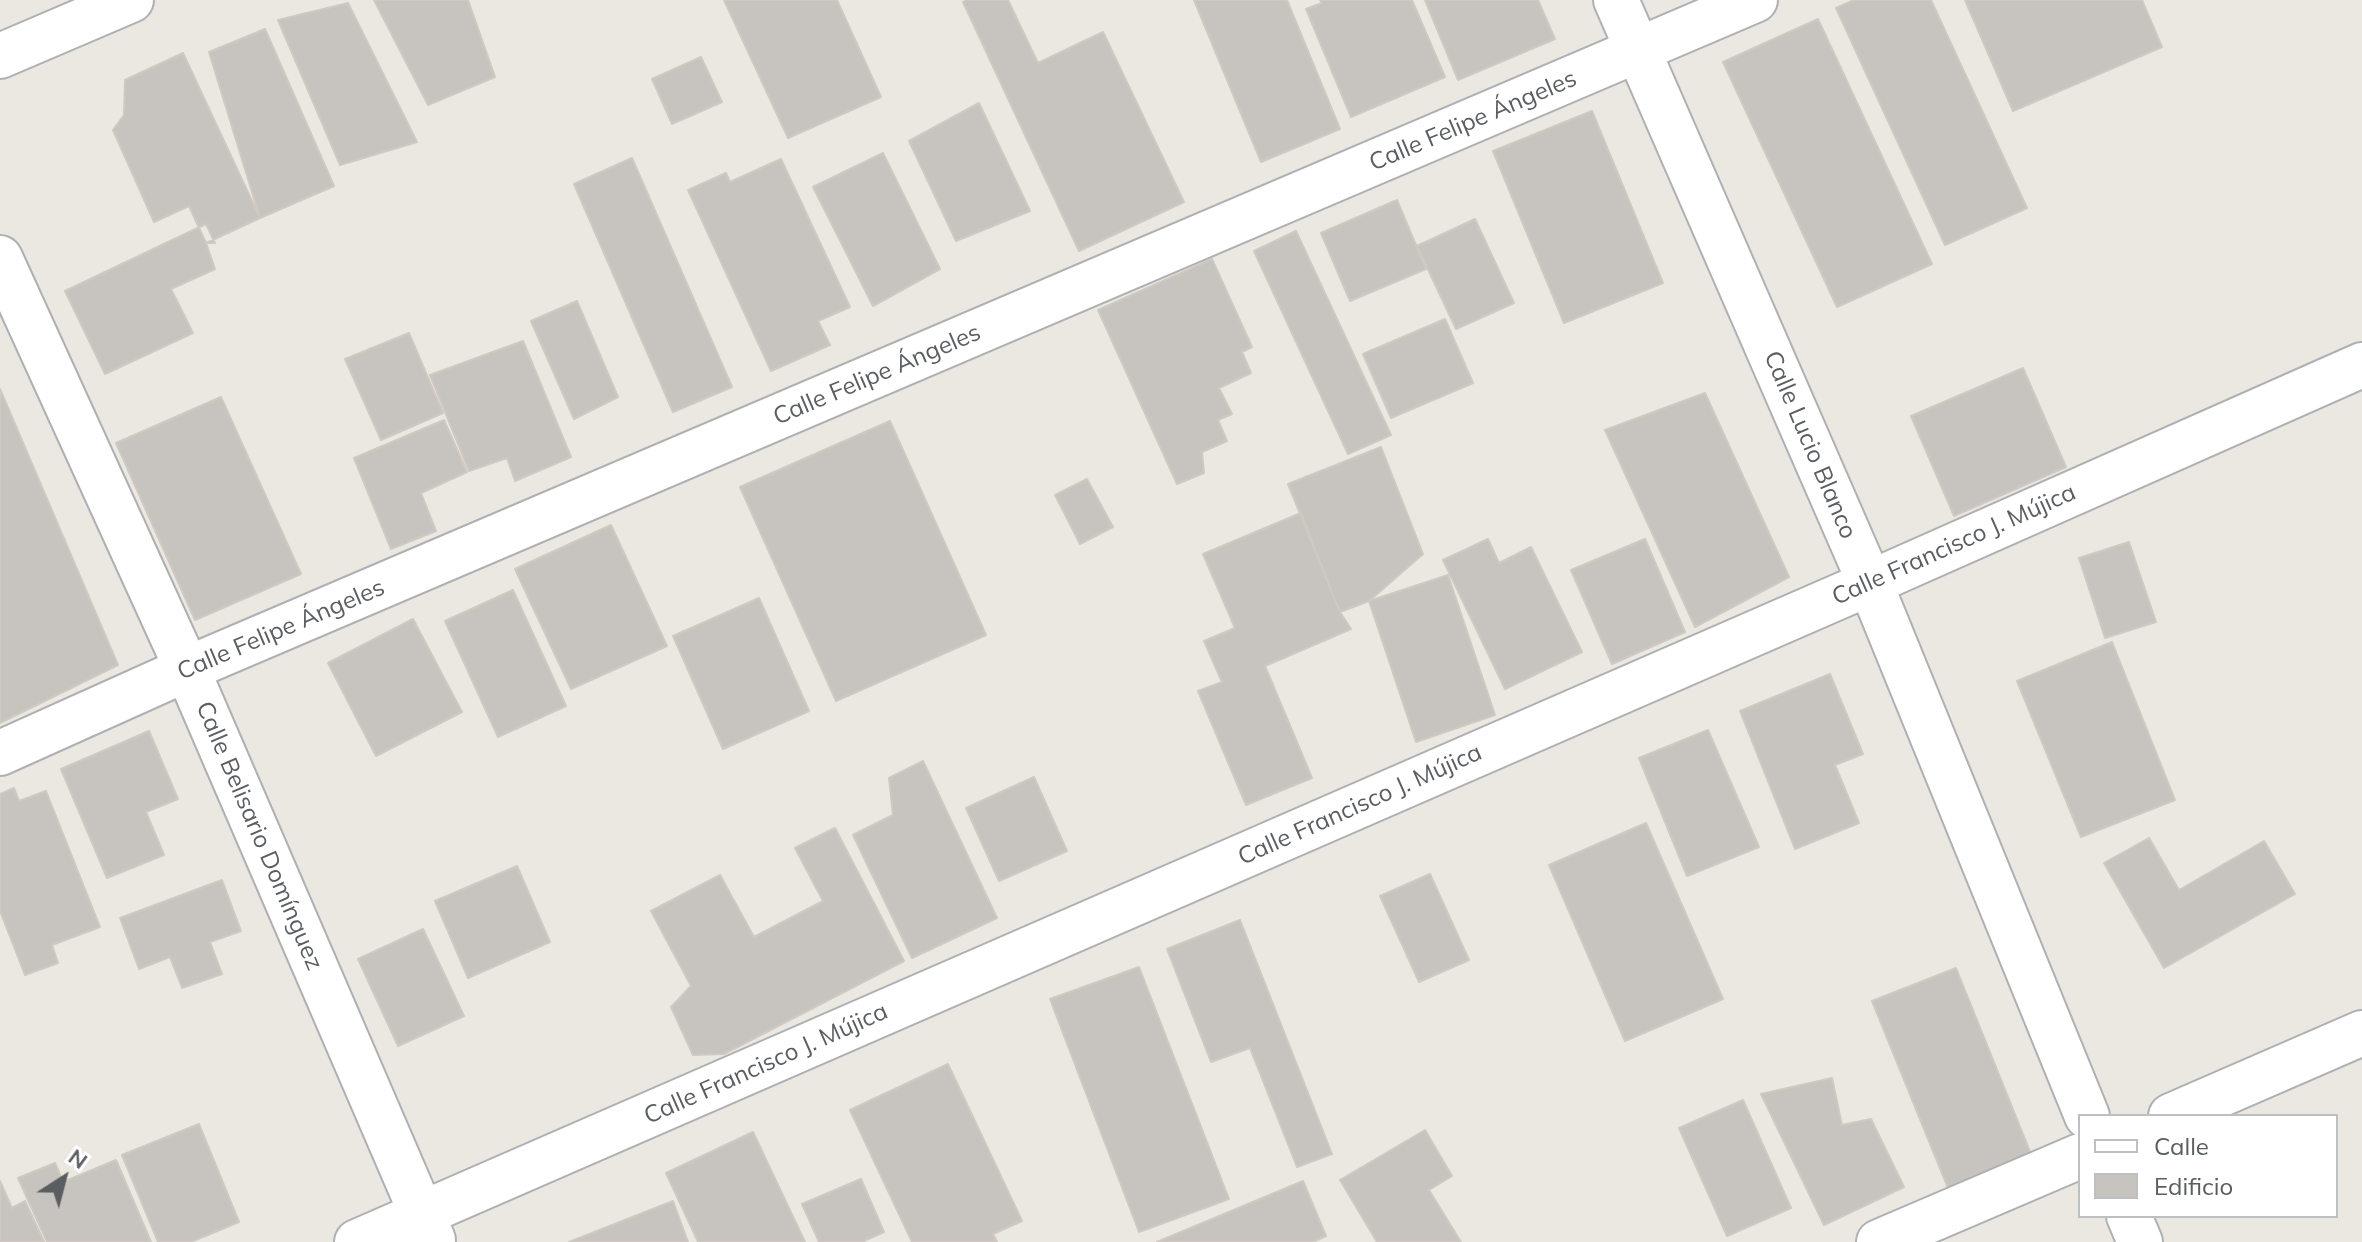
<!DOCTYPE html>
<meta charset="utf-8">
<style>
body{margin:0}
#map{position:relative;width:2362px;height:1242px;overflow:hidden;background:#ebe8e2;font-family:Mulish,sans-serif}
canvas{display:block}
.legend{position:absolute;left:2078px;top:1114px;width:260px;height:104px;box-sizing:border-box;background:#fff;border:2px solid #bdbfc0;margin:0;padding:10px 14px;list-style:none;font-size:24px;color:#5a5e61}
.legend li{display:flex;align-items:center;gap:16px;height:40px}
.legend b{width:40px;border:2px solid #bdbfc0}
.north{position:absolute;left:24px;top:1138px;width:80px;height:80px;-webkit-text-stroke:6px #fff;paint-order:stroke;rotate:36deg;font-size:22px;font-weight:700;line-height:32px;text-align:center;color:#5a5e61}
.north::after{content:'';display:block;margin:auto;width:28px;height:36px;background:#5a5e61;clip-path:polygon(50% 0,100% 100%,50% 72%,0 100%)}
</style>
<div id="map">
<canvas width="2362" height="1242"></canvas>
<ul class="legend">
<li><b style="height:10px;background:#fff"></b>Calle</li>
<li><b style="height:22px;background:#c7c3bf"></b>Edificio</li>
</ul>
<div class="north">N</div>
</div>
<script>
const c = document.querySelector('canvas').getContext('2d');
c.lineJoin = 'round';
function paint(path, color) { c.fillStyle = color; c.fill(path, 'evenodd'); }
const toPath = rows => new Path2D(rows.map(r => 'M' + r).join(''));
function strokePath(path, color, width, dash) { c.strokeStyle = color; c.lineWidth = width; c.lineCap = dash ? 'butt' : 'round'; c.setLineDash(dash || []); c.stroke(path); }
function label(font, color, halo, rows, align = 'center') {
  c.font = font + ' Mulish,sans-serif'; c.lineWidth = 7; c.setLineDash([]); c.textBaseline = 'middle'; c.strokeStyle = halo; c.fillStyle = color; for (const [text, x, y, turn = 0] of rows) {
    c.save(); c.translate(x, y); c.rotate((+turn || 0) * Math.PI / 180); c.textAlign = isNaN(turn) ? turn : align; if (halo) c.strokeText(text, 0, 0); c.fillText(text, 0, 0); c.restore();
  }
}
const building = toPath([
 [374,0,468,0,495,77,428,105,374,0],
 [724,0,837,0,881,97,788,138,724,0],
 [968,0,1008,0,1038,63,1103,32,1184,202,1079,251,963,2,968,0],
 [1194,0,1287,0,1340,129,1261,162,1194,0],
 [1320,0,1412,0,1445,77,1351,117,1306,9,1322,3,1320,0],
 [1425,0,1538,0,1555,39,1458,80,1425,0],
 [1854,0,1931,0,2027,208,1945,245,1836,8,1854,0],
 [1965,0,2142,0,2162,47,2013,111,1965,0],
 [348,3,417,142,340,165,278,20,348,3],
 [1818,19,1932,264,1837,307,1723,62,1818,19],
 [265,29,334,186,260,218,209,52,265,29],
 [183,53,260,218,206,243,189,206,154,222,113,130,124,115,125,80,183,53],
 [701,57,722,102,672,124,652,79,701,57],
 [979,103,1030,211,956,241,909,141,979,103],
 [1592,111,1663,283,1564,323,1493,151,1592,111],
 [883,153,940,269,873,306,813,187,883,153],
 [632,158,732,387,673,412,574,184,632,158],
 [781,159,850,307,818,321,830,345,771,371,688,190,726,173,730,182,781,159],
 [1397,200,1426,269,1350,301,1321,233,1397,200],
 [1475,219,1514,303,1456,329,1417,246,1475,219],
 [206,224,215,243,206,243,215,269,171,289,193,333,105,374,65,291,206,224],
 [1296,231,1391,435,1348,454,1254,251,1296,231],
 [1212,259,1252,347,1242,352,1251,373,1219,388,1232,414,1218,420,1227,441,1202,452,1204,473,1177,484,1098,310,1212,259],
 [577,301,618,397,574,419,531,321,577,301],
 [1445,319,1473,383,1391,418,1363,354,1445,319],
 [409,333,443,413,381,440,345,359,409,333],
 [523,341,571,457,515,481,507,458,469,471,430,375,523,341],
 [2023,368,2066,467,1954,516,1911,416,2023,368],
 [0,389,118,665,0,723,0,389],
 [1705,393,1789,577,1695,627,1605,430,1705,393],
 [221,397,301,574,195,620,116,443,221,397],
 [444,420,467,472,421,493,436,531,391,549,354,458,444,420],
 [890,421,986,635,836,701,740,487,890,421],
 [1381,447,1423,554,1369,601,1340,612,1288,484,1381,447],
 [1087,479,1113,527,1080,544,1055,495,1087,479],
 [1301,513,1340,612,1351,629,1265,666,1312,778,1246,805,1198,691,1222,682,1204,641,1235,628,1203,554,1301,513],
 [611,525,667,646,571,689,515,569,611,525],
 [1488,539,1499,563,1531,547,1582,652,1505,689,1443,560,1488,539],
 [1645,539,1685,632,1612,664,1571,570,1645,539],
 [2129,542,2156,622,2105,638,2079,558,2129,542],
 [1448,575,1495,715,1416,742,1369,601,1448,575],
 [513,590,566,706,498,737,445,621,513,590],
 [759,598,809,711,723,749,673,636,759,598],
 [413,619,462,712,376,756,328,663,413,619],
 [2112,642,2175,800,2081,837,2017,681,2112,642],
 [1830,674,1863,754,1835,765,1859,823,1795,849,1740,711,1830,674],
 [1708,730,1759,847,1687,876,1639,758,1708,730],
 [149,731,178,799,146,812,164,855,107,878,61,769,149,731],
 [923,761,997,918,912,958,853,835,893,815,889,778,923,761],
 [1034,777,1067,851,999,881,966,808,1034,777],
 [14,788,19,801,46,791,100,927,52,945,58,963,25,975,0,911,0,794,14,788],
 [1646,823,1723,999,1625,1041,1549,865,1646,823],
 [835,828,904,961,724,1054,693,1055,671,1007,691,986,651,911,720,875,754,937,823,901,795,848,835,828],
 [2149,838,2179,890,2264,841,2295,894,2164,968,2104,863,2149,838],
 [517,866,550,942,468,978,435,901,517,866],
 [1430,874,1469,960,1419,982,1380,896,1430,874],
 [222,880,241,931,210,942,222,974,182,988,170,957,139,969,120,918,222,880],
 [1240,920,1332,1154,1297,1167,1250,1048,1211,1062,1167,949,1240,920],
 [423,929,464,1016,398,1046,358,959,423,929],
 [1139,967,1229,1199,1139,1232,1050,999,1139,967],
 [1956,968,2031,1154,1948,1188,1872,1001,1956,968],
 [948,1064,1022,1221,993,1234,997,1242,912,1242,850,1110,948,1064],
 [1832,1078,1842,1125,1871,1119,1904,1187,1824,1225,1761,1094,1832,1078],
 [1743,1100,1791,1208,1727,1236,1679,1128,1743,1100],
 [199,1124,239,1222,191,1242,158,1242,122,1155,199,1124],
 [1425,1130,1452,1176,1429,1190,1461,1242,1377,1242,1340,1180,1425,1130],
 [753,1132,805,1242,698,1242,666,1173,753,1132],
 [116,1160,151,1242,47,1242,18,1178,55,1163,63,1182,116,1160],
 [861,1179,884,1232,862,1242,819,1242,802,1204,861,1179],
 [0,1181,12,1208,25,1201,44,1242,0,1242,0,1181],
 [1303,1181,1326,1236,1313,1242,1157,1242,1303,1181],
 [673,1201,688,1242,569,1242,673,1201]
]);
const minor = toPath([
 [1616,0,1870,583,2087,1116],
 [0,56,131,0],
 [0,258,187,669,433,1240],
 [0,753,187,669,1755,0],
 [2171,1116,2362,1033],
 [2129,1216,2140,1242],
 [357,1242,1870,583,2362,365],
 [1879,1242,2080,1156]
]);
const streetNames = [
 ["Calle Felipe Ángeles",1473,121,-23],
 ["Calle Felipe Ángeles",877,375,-23],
 ["Calle Lucio Blanco",1810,445,67],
 ["Calle Francisco J. Mújica",1954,545,-24],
 ["Calle Felipe Ángeles",281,630,-23],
 ["Calle Francisco J. Mújica",1360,805,-24],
 ["Calle Belisario Domínguez",259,836,67],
 ["Calle Francisco J. Mújica",766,1064,-24]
];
paint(building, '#c7c3bf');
strokePath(building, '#cfc9c1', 2);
strokePath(minor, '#aeb0b3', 48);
strokePath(minor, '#fff', 44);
label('24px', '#5a5e61', '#fff', streetNames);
</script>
